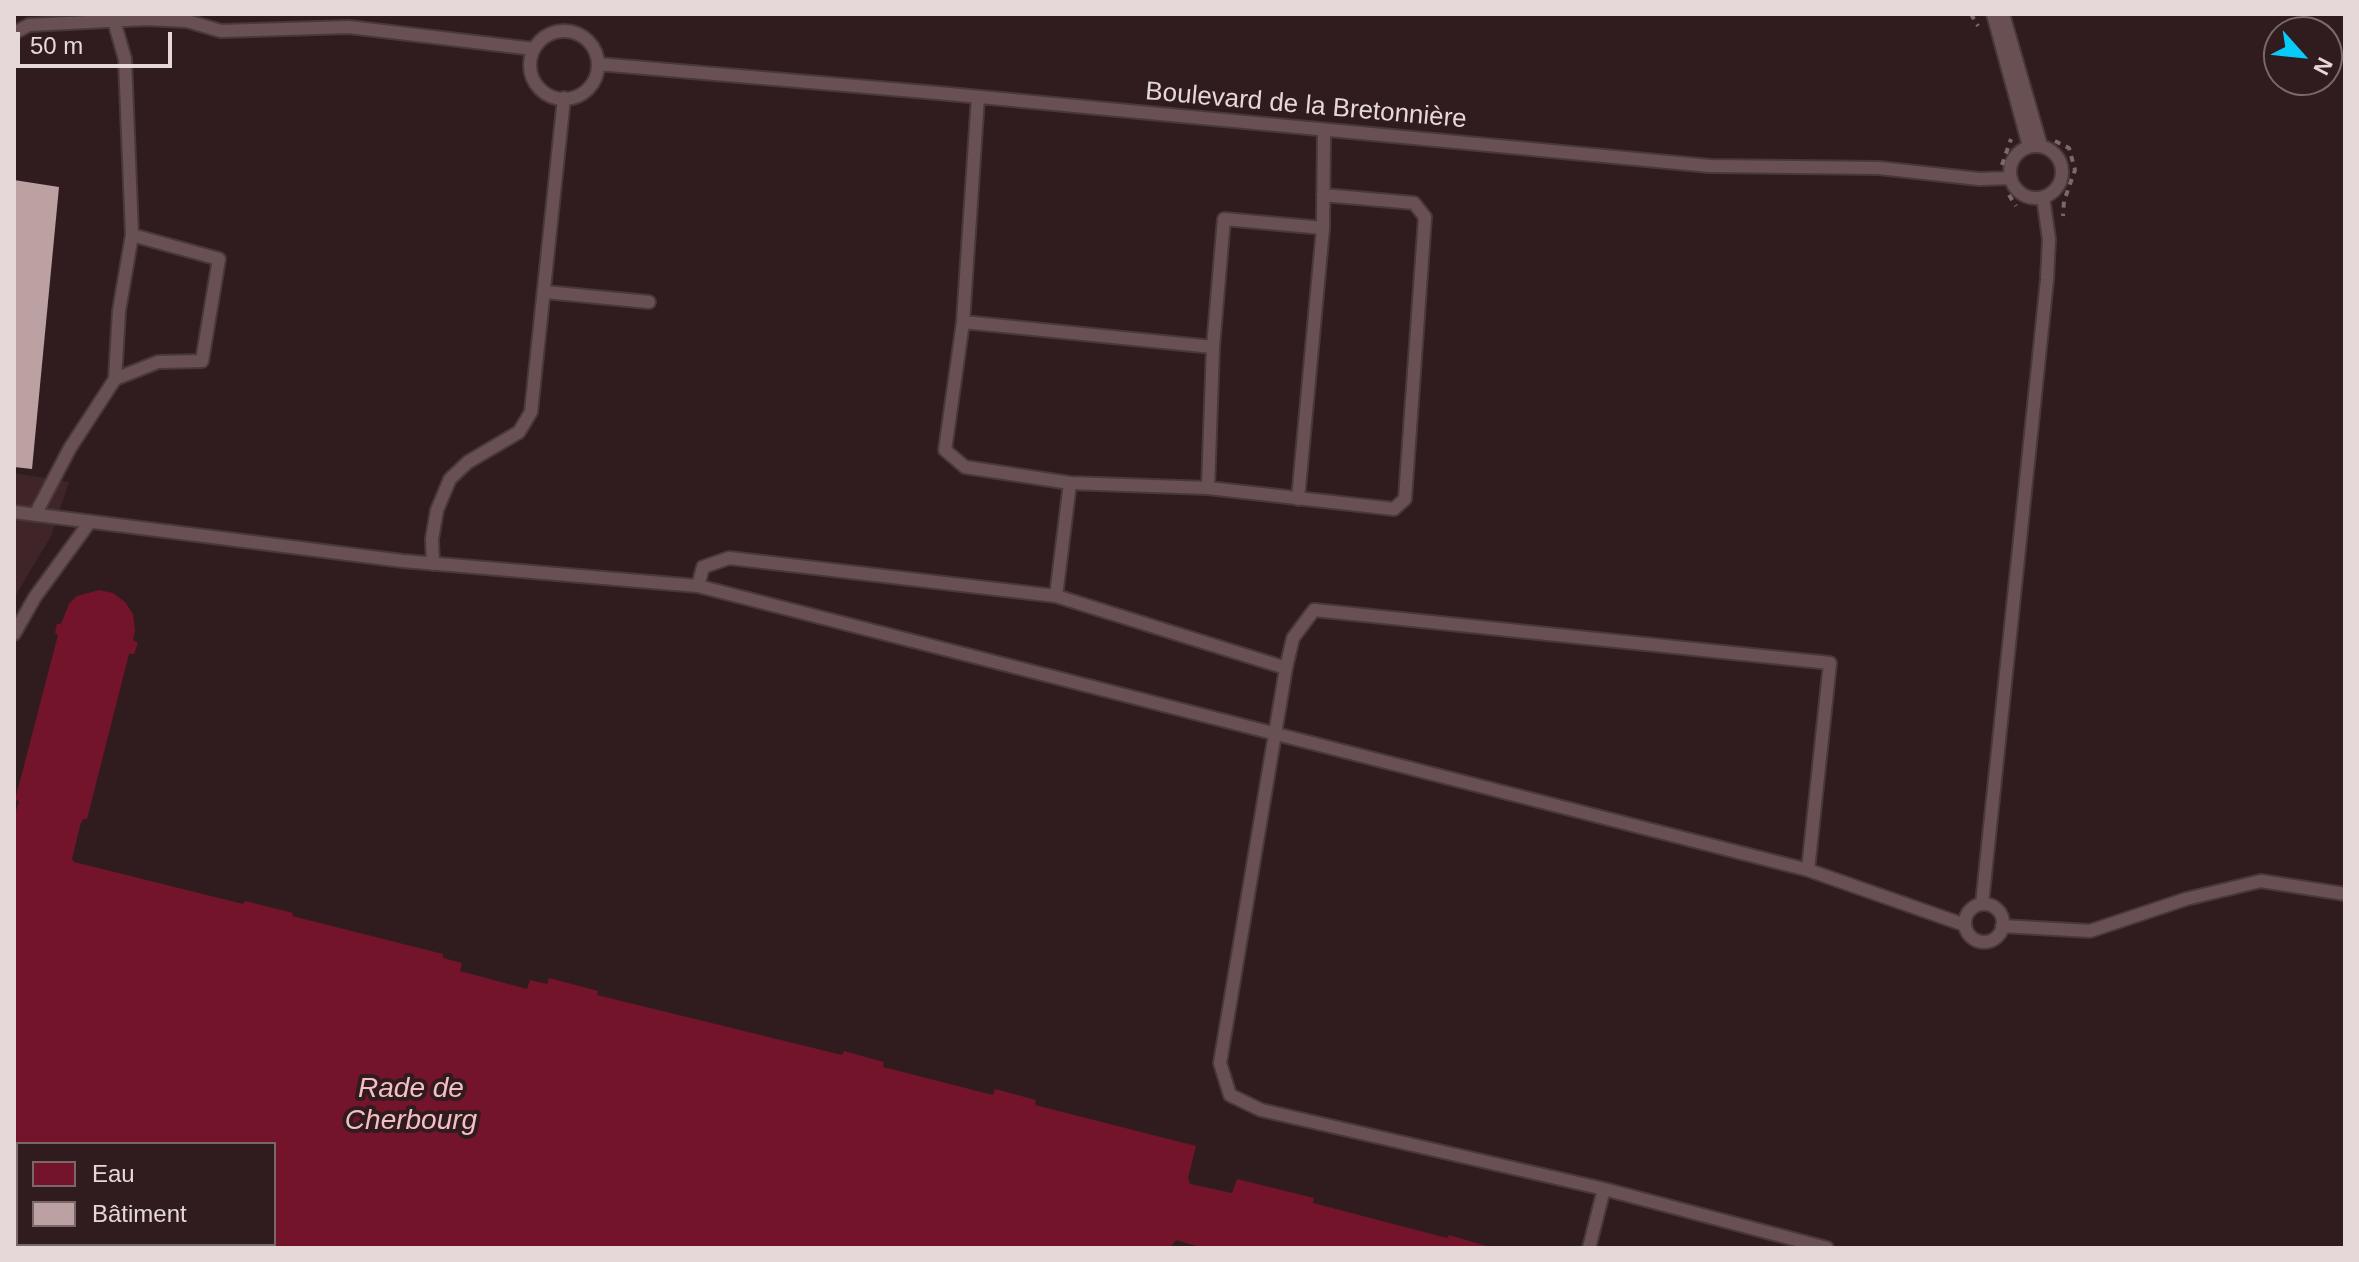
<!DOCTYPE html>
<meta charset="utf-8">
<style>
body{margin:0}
#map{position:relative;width:2359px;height:1262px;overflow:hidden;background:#301c1e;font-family:Arial,sans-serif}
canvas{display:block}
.frame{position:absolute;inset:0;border:16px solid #e6d8d9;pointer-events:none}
.legend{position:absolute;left:16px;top:1142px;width:260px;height:104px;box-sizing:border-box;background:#301c1e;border:2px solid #796769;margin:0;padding:10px 14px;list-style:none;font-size:24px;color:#e6d8d9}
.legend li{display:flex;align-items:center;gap:16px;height:40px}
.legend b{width:40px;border:2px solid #796769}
.north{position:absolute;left:2263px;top:16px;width:80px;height:80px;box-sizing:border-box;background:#301c1e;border:2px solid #796769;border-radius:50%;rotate:117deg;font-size:22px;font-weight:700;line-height:32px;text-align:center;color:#e6d8d9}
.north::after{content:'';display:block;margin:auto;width:28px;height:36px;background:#08cbfa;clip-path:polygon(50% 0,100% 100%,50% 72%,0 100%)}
.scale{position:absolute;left:16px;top:32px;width:156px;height:36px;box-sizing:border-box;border:4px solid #e6d8d9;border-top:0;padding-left:10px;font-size:24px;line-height:28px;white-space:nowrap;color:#e6d8d9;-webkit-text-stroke:6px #301c1e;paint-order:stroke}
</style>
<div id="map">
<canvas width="2359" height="1262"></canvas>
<div class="frame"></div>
<ul class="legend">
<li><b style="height:22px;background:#73142b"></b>Eau</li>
<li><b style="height:22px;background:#bca1a3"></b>Bâtiment</li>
</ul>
<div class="north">N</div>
<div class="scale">50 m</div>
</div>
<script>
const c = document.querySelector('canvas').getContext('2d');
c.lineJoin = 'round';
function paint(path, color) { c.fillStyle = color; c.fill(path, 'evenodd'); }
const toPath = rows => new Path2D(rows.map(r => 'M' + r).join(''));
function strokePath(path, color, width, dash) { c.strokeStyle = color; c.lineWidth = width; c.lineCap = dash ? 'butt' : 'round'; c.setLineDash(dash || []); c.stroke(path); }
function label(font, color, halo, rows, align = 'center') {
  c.font = font + ' Arial,sans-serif'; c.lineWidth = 8; c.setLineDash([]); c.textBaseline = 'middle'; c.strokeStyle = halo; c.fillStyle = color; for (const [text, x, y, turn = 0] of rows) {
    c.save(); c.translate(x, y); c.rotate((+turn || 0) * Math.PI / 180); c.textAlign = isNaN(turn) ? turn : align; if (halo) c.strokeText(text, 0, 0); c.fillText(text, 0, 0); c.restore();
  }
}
const built = toPath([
 [14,473,69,482,51,536,14,598]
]);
const water = toPath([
 [99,590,113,593,125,602,133,614,135,631,133,640,138,643,134,654,129,654,87,819,83,819,80,826,72,859,74,862,243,904,245,901,293,913,292,916,443,954,443,958,462,963,460,971,527,989,530,980,547,984,549,978,598,991,597,995,842,1055,844,1051,884,1062,883,1067,993,1095,995,1089,1036,1100,1035,1105,1196,1146,1188,1178,1190,1184,1232,1193,1237,1179,1314,1198,1313,1203,1447,1238,1449,1235,1493,1248,1203,1248,1176,1240,1170,1248,14,1248,14,817,19,801,15,800,58,635,55,633,57,624,61,624,69,604,77,596],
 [18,1144,274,1144,274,1244,18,1244]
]);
const building = toPath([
 [14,180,59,187,32,469,14,467]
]);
const path = toPath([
 [1971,14,1978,26],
 [2055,141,2069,148,2075,170,2064,201,2063,216],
 [2002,165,2011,139],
 [2009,195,2016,206]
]);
const service = toPath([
 [1993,14,2029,146],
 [2003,14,2041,146],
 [114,21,125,59,132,235],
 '530 65a34 34 0 1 1 68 0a34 34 0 1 1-68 0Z',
 [14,33,29,25,146,19,187,21,221,31,349,27,534,49],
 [598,64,938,93,1710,166,1879,168,1979,179,2011,178],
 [978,97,963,322,945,450,965,467,1070,483,1208,488,1394,509,1405,499,1425,217,1414,203,1323,195],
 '2010 172a26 26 0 1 1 52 0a26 26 0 1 1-52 0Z',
 [545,292,649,302],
 [963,322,1213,347],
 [1208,488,1213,347,1224,219,1323,228],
 [1298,499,1323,228,1324,131],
 [14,512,403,561,698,586,1808,870,1965,925],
 [35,515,70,448,115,379,158,362,202,361,219,259,132,235,119,311,115,379],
 [433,564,432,539,437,510,450,479,468,462,519,432,531,412,564,98],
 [698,586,703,567,729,558,1056,596,1286,668],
 [1056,596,1070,483],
 [14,634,35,597,89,523],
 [1808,870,1830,663,1314,610,1293,638,1286,668,1220,1063,1230,1095,1261,1110,1604,1189,1827,1248],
 [1982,904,2047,280,2049,239,2043,197],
 '1965 923a19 19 0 1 1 38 0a19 19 0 1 1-38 0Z',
 [2002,926,2090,931,2186,899,2261,881,2345,894],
 [1589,1248,1604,1189]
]);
const streetNames = [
 ["Boulevard de la Bretonnière",1306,106,5]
];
const waterNames = [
 ["Rade de",411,1089],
 ["Cherbourg",411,1121]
];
paint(built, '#3f2528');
paint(water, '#73142b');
paint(building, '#bca1a3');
strokePath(service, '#49383a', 16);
strokePath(path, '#7a686a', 4, [6, 6]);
strokePath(service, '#695153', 12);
label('26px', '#e6d8d9', '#301c1e', streetNames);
label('italic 28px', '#f4bec2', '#301c1e', waterNames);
</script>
